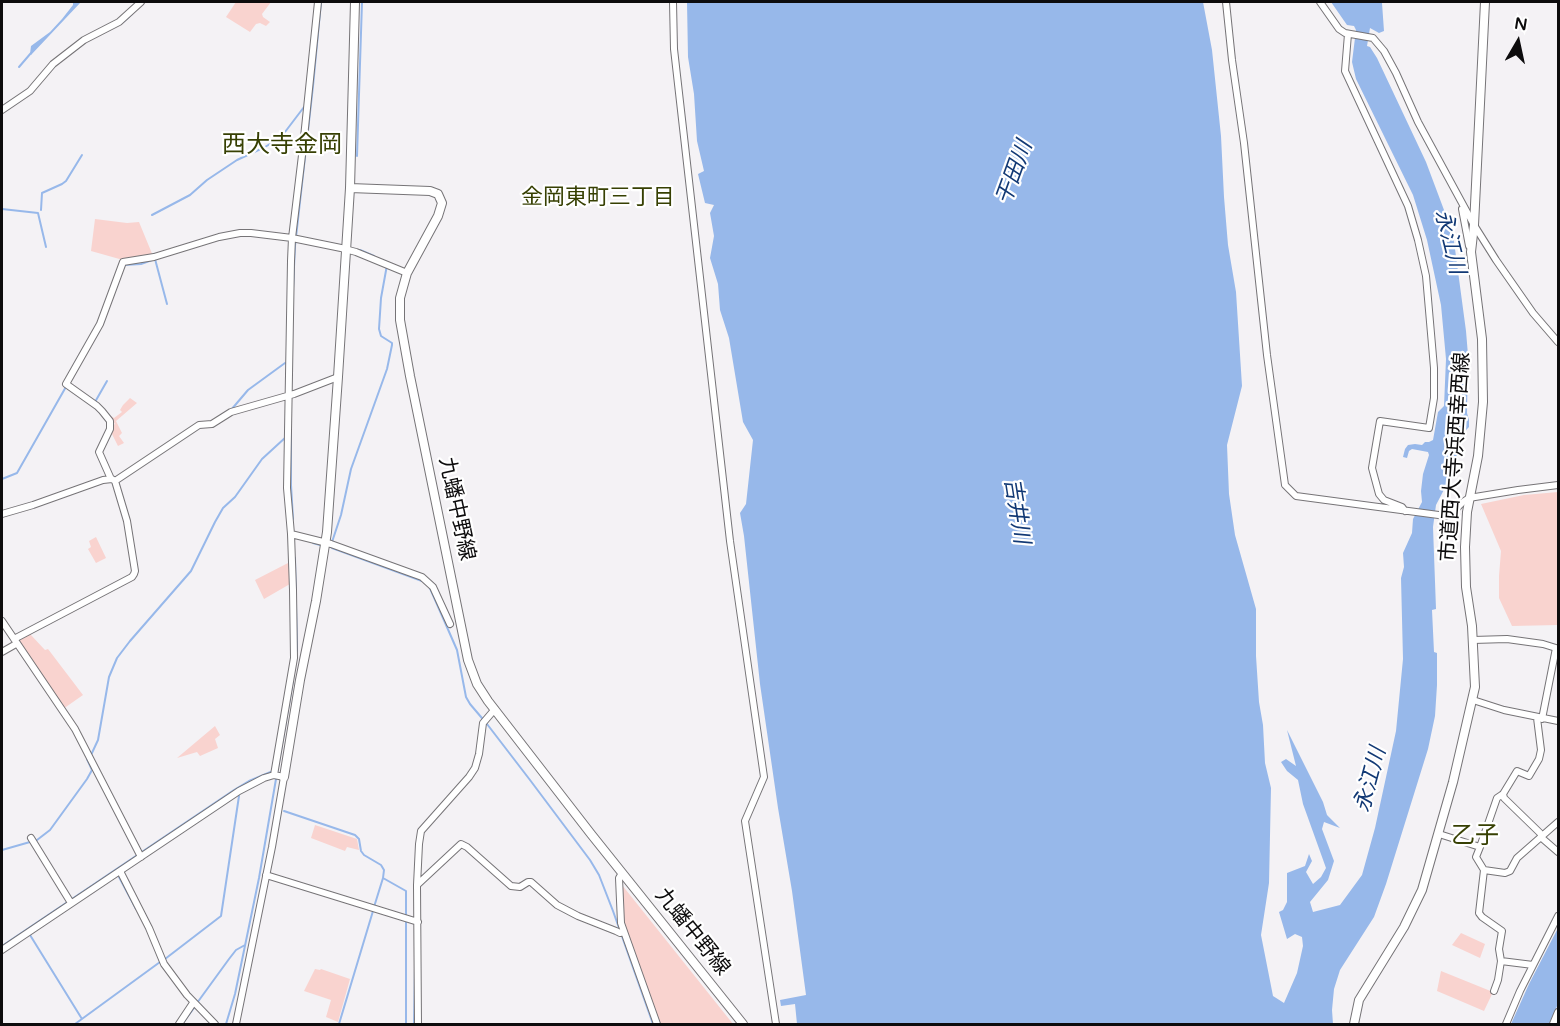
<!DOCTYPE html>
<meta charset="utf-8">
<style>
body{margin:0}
#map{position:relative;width:1560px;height:1026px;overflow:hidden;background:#f4f2f5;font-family:"Varela Round",sans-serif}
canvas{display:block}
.frame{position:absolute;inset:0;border:3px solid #0d0c0d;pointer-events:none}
.north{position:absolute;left:1488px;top:12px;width:60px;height:60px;-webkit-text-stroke:4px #fff;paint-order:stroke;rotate:9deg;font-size:16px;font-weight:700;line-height:24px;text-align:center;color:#0d0c0d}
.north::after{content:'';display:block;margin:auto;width:21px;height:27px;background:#0d0c0d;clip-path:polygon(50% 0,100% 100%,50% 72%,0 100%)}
</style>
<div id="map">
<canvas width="1560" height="1026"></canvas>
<div class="frame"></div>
<div class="north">N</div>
</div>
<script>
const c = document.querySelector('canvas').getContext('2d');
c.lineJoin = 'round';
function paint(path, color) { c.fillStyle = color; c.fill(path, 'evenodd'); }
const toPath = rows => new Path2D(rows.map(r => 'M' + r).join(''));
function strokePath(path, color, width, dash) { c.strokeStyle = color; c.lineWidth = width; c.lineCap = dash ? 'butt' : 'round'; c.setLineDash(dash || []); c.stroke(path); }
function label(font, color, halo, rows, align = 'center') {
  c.font = font + ' "Varela Round","Noto Sans JP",sans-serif'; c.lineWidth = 4.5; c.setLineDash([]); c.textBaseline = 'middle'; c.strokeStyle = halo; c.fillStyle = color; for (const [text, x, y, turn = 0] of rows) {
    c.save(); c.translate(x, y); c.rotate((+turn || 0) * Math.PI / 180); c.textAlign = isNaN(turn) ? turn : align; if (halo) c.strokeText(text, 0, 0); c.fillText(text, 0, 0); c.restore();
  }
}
const green = toPath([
 [236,2,271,2,262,14,263,17,270,22,266,26,260,23,256,24,250,32,226,17],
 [95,219,127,223,139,222,153,256,123,260,91,251],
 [130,398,137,403,116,421,122,433,119,436,124,443,118,446,111,432,115,423,112,424,106,413,114,418,122,412,120,410,123,405],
 [1558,492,1558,625,1512,626,1499,598,1499,576,1501,551,1481,504,1524,495],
 [96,537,106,558,96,563,88,549,91,547,89,541],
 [288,563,290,565,290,584,264,599,255,580],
 [30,634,45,650,48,649,83,695,63,709,18,641],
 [215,726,220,735,215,739,218,748,200,756,197,752,177,758],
 [315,825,357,839,359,850,347,847,345,851,311,838],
 [622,885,733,1024,660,1024,623,920,621,894],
 [1461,933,1485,944,1480,958,1452,945],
 [315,969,320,970,321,969,350,979,338,1022,326,1017,331,1000,304,991],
 [1441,971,1493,992,1484,1011,1437,991]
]);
const water = toPath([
 [73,2,81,2,31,55,30,54,31,46,50,32,62,19,73,5],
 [687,2,1203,2,1212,50,1221,136,1224,197,1228,245,1236,292,1242,386,1227,445,1229,494,1235,535,1256,609,1256,656,1259,702,1263,725,1265,763,1271,788,1269,883,1261,935,1273,996,1284,1003,1297,973,1303,946,1302,937,1295,934,1287,939,1279,912,1283,910,1287,902,1287,873,1305,866,1309,854,1312,861,1306,872,1313,884,1321,877,1326,868,1303,804,1298,780,1287,771,1281,762,1286,759,1296,766,1287,730,1323,802,1327,815,1340,828,1324,822,1322,829,1334,861,1328,880,1310,902,1313,912,1340,905,1362,875,1375,828,1396,731,1403,659,1401,578,1404,567,1403,553,1412,533,1413,519,1422,502,1421,491,1423,474,1429,455,1428,452,1412,449,1409,451,1407,458,1403,457,1405,449,1408,445,1415,444,1422,445,1425,442,1429,442,1433,440,1438,412,1444,406,1446,359,1441,305,1427,240,1413,195,1356,79,1352,62,1356,30,1354,26,1347,25,1331,2,1384,2,1382,3,1384,31,1379,33,1370,28,1367,46,1370,47,1377,58,1426,162,1453,234,1466,331,1468,355,1467,413,1469,420,1469,427,1466,430,1449,480,1436,505,1433,527,1436,609,1432,610,1434,652,1437,653,1437,685,1435,716,1428,749,1386,884,1374,917,1340,970,1334,989,1332,1010,1333,1024,797,1024,795,1004,781,1006,780,1000,806,995,792,891,778,808,760,684,744,536,740,513,746,504,753,440,743,422,729,338,720,310,718,284,710,258,714,236,710,213,714,205,705,203,698,174,704,171,697,141,694,94,688,57],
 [1558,928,1558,1004,1549,1024,1511,1024,1529,984]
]);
const stream = toPath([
 [123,22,132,14],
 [19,67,31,53],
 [357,156,362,2],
 [2,209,38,213,46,247],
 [41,210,42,193,62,184,66,181,82,155],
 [152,215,190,195,207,180,237,160,265,147,278,139,285,132,304,107],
 [360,250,374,256],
 [155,259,167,304],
 [124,266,124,265,141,264,152,260],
 [293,288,295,246,313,86,321,2],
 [95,402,107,381],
 [231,410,248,390,285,363],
 [291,411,291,485,293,519],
 [2,479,17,473,67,385],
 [332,542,341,515,351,469,387,369,392,345,392,343,381,336,379,329,381,298,387,265],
 [313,543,320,545],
 [332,548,422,581],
 [295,558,297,651],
 [429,586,457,650,466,697,470,704,487,724,530,780,590,860,599,875,613,911,653,1024],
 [91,755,98,740,109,677,117,658,130,641,191,571,215,522,223,508,235,497,262,459,286,437],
 [284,811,355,835,359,839,361,851,364,855,381,865,384,870,383,878,374,907],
 [2,850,37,840,50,830,87,779,92,770,87,759],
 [119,877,136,909],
 [383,878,406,891,406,916],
 [30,935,82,1019],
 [2,946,234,790,249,781,273,771],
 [165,959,221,916,239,796],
 [197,1003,229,959,236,950,245,945],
 [75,1024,160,962],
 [182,1024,194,1008],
 [226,1024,235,994,259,878,293,680],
 [339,1024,373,911],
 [406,1024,406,922],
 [414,1024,415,967]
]);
const street = toPath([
 [318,2,303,147,292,238,291,261,287,488,291,534,331,544,422,577,433,587,450,624],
 [673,2,674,49,730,541,764,777,745,821,776,1024],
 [1226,2,1232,60,1244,143,1267,355,1285,485,1296,496,1446,516,1453,512,1463,502,1469,498,1518,490,1558,485],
 [1320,2,1339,29,1345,33,1373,38,1384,51,1396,73,1418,122,1474,225,1496,260,1533,313,1558,342],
 [1348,34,1345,71,1408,206,1418,240,1426,276,1434,368,1434,398,1429,428,1380,421,1372,468,1379,494,1384,500,1402,507,1405,511],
 [2,110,30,91,53,64,84,40,119,22,141,2],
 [1462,209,1469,246],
 [111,479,99,452,110,429,110,421,102,411,97,406,66,384,100,324,123,262,154,257,219,237,240,233,251,233,292,238,341,248,356,252,407,273],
 [2,514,33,505,103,480,112,479,115,481,199,425,212,424,231,412,294,394,338,377],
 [2,621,75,729,141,857],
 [14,639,132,577,134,574,135,571,127,521,115,481],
 [1473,640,1507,639,1543,644,1556,648,1542,719],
 [2,652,16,644],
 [1473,700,1504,710,1558,721],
 [274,775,294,658,293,590,291,534],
 [1503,794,1504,798,1540,833,1543,839,1558,852],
 [1439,834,1480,847,1476,857,1484,870],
 [31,838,71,903],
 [1480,847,1497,798,1503,794,1517,771,1529,776,1539,759,1541,750,1537,718],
 [120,871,149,928,164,964,187,995,215,1024],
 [622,873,619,878,621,923,657,1024],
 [266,875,418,922],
 [417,885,419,844,421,831,469,777,475,768,479,754,483,723,495,709],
 [2,950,239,791,264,778,274,775,284,777,272,847,236,1024],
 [1533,965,1501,961,1499,949,1502,931,1482,917,1479,913,1484,870,1505,873,1510,871,1517,858,1558,822],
 [1494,991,1498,980,1501,961],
 [179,1024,193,1003],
 [418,1024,417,885,461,844,467,847,511,886,520,887,528,882,531,882,557,905,578,916,616,931,620,933,624,932],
 [1506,1024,1520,991,1558,916],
 [1553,1024,1558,1012]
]);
const secondary = toPath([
 [350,188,430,191,438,194,442,203,438,216,407,273,400,298,400,320,410,376,468,660,477,684,488,701,591,834,743,1024],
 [284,777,300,680,316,601,327,532,338,377,350,188,355,2],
 [1354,1024,1359,1000,1404,927,1422,890,1453,782,1475,687,1472,626,1466,587,1465,547,1467,512,1478,456,1483,402,1482,339,1471,252,1474,225,1485,2]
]);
const streetNames = [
 ["市道西大寺浜西幸西線",1456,457,-86],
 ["九蟠中野線",456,509,78],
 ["九蟠中野線",692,932,51]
];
const waterNames = [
 ["干田川",1015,173,-70],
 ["永江川",1449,242,76],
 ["吉井川",1016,511,81],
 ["永江川",1371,780,-75]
];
const neighbourhoodNames = [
 ["金岡東町三丁目",598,198]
];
const quarterNames = [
 ["西大寺金岡",282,146],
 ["乙子",1475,837]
];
paint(green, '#f9d3cf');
paint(water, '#97b8ea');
strokePath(stream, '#97b8ea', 2);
strokePath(street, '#767477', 8);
strokePath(secondary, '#767477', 10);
strokePath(street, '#fff', 6);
strokePath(secondary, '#fff', 8);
label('21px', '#0d0c0d', '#fff', streetNames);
label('italic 22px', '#123975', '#fff', waterNames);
label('22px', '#374003', '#fff', neighbourhoodNames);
label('24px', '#374003', '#fff', quarterNames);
</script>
